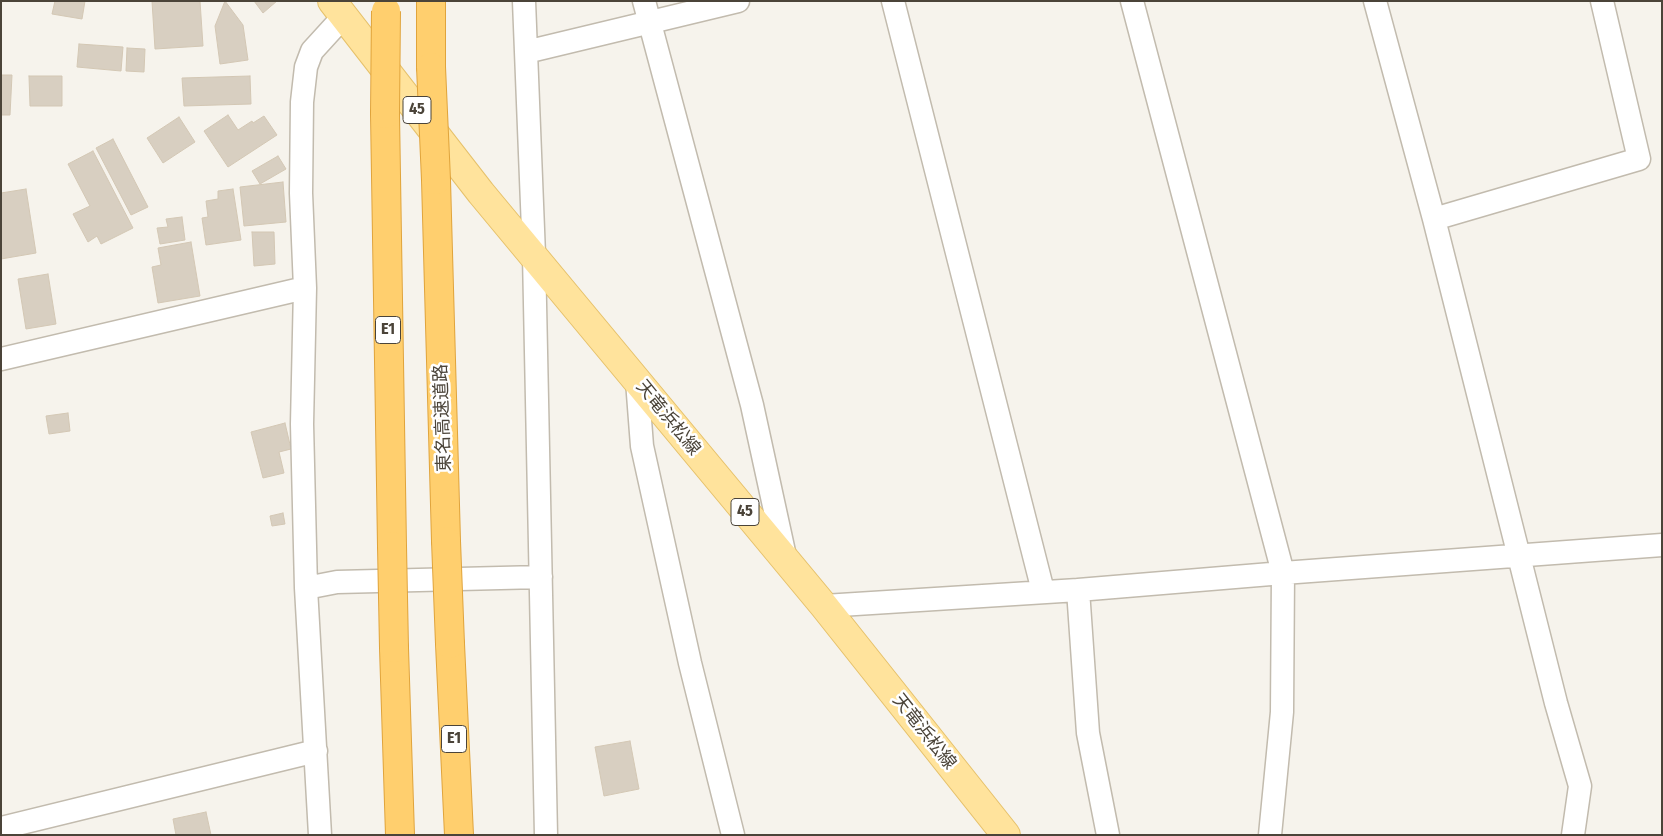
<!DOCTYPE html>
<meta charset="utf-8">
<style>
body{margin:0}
#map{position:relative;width:1663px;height:836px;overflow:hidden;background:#f6f3ec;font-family:"Fira Sans Condensed",sans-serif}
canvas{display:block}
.frame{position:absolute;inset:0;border:2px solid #4b4439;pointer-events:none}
</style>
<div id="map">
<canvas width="1663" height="836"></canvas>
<div class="frame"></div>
</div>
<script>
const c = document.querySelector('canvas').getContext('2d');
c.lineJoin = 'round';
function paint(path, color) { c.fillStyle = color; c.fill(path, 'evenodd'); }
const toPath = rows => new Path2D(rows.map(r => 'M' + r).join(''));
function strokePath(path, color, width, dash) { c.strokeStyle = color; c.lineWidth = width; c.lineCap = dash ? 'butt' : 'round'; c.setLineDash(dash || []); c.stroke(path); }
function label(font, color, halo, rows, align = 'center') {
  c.font = font + ' "Fira Sans Condensed","Noto Sans JP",sans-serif'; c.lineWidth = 5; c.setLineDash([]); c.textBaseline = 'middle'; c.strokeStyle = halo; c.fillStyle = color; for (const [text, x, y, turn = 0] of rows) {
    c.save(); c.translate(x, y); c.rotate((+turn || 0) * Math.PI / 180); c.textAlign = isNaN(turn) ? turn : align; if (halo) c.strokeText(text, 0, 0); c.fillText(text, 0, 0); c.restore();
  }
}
const building = toPath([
 [55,1,85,1,82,19,52,14,55,1],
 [152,1,200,1,203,46,155,49,152,1],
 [225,1,243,25,248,60,220,64,215,26,225,1],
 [254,1,277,1,263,13,254,1],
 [79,44,123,47,121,71,77,67,79,44],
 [127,48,145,49,144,72,126,71,127,48],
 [1,75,12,75,10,115,1,115,1,75],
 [29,76,62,76,62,106,30,106,29,76],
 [250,76,251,104,184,106,182,78,250,76],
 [228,115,238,130,252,121,253,123,264,116,277,135,228,167,204,131,228,115],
 [179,117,195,142,163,163,147,138,179,117],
 [113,139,148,207,131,215,96,148,113,139],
 [93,151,133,228,101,244,97,236,88,242,73,214,90,206,68,164,93,151],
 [278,156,286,169,260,184,252,171,278,156],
 [283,182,286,222,244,226,240,187,283,182],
 [26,189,36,253,1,259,1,193,26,189],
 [233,189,241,240,206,245,202,218,208,217,206,201,218,199,218,191,233,189],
 [182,217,185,240,160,244,157,228,168,227,166,219,182,217],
 [252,232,274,232,275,264,254,266,252,232],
 [191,242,200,296,158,303,152,267,161,265,158,248,191,242],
 [48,274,56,324,26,329,18,279,48,274],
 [68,413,70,431,49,434,46,416,68,413],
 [285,423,291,449,279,452,284,473,263,478,251,432,285,423],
 [283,513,285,524,272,526,270,516,283,513],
 [630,741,639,789,604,796,595,747,630,741],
 [206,812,211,835,176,835,173,819,206,812]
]);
const street = toPath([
 [524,1,534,255,546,835],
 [644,1,752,405,786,561],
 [893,1,1043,591],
 [1132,1,1283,573,1282,712,1270,835],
 [1375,1,1434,219,1556,703,1580,786,1573,835],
 [526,52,738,1],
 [1434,219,1639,159,1602,1],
 [1,359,305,288],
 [637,381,642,446,690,663,733,835],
 [306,588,337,582,541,577],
 [1078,590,1088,733,1108,835],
 [824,606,1078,590,1283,573,1662,545],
 [1,828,316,751],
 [320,835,306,588,302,424,305,288,301,193,302,102,306,67,312,51,343,17]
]);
const primary = toPath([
 [332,1,481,193,824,606,1006,835]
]);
const highway = toPath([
 [431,67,431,1],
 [385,114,392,546],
 [436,180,446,541],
 [450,644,459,835],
 [394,648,400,835]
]);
const highwayBridge = toPath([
 [431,67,436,180],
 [385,114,386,11],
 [446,541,450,644],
 [392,546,394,648]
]);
const shields = [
 [417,110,28],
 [388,330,25],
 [745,512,28],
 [454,739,25]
];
const shieldNames = [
 ["45",417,110],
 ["E1",388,330],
 ["45",745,512],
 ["E1",454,739]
];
const streetNames = [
 ["東名高速道路",443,418,-92],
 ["天竜浜松線",668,418,51],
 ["天竜浜松線",924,732,52]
];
paint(building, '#d8cfc1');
strokePath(building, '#d3c7b4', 1);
strokePath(street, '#c2bbae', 25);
strokePath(primary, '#e6c16a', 30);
strokePath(highway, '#e0a43c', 30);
strokePath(street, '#fff', 22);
strokePath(primary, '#ffe39c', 28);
strokePath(highway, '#ffcf6e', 28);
strokePath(highwayBridge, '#e0a43c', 30, []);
strokePath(highwayBridge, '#ffcf6e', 28);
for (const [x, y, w] of shields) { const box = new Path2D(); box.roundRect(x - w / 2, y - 13.5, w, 27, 4); c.fillStyle = '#fff'; c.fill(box); strokePath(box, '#4b4439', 1); }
label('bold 16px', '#4b4439', null, shieldNames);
label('18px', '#4b4439', '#fff', streetNames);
</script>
